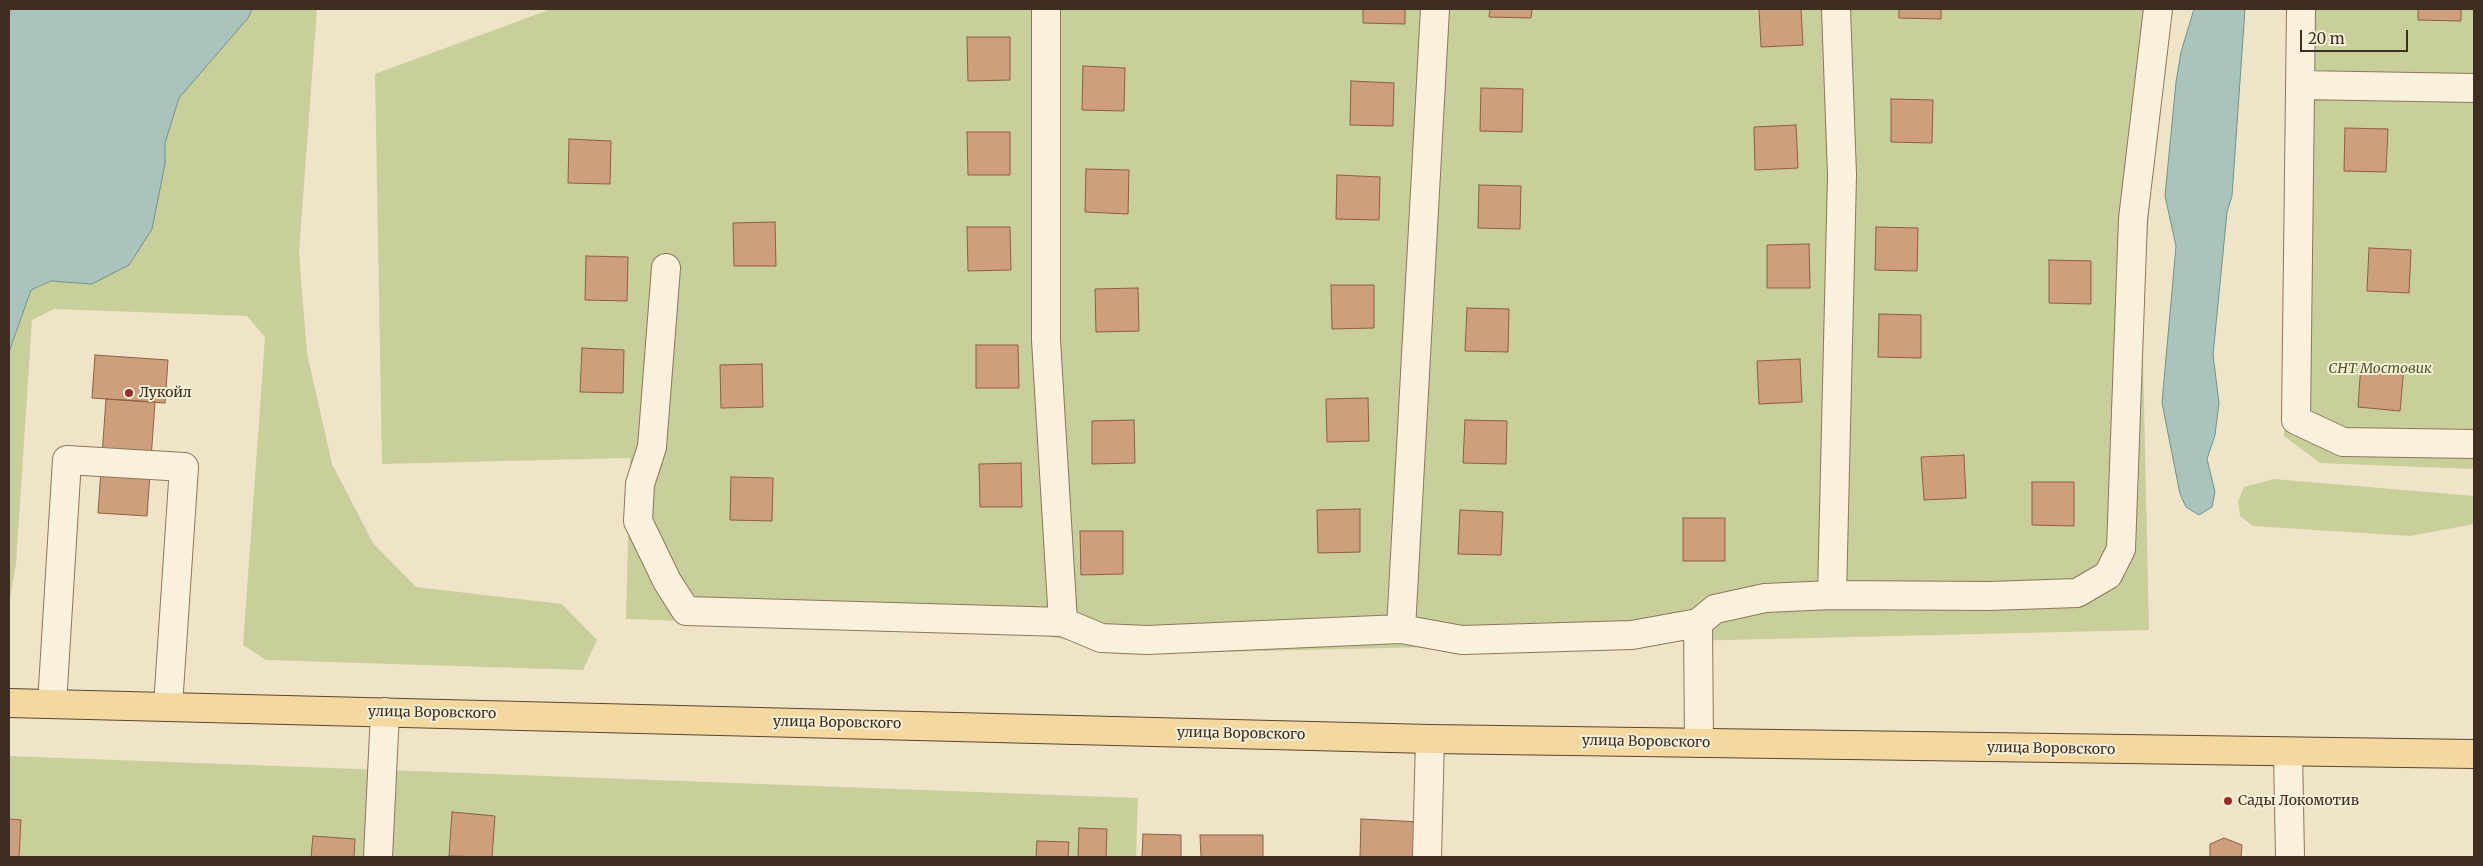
<!DOCTYPE html>
<meta charset="utf-8">
<style>
body{margin:0}
#map{position:relative;width:2483px;height:866px;overflow:hidden;background:#f0e4c8;font-family:Merriweather,serif}
canvas{display:block}
.frame{position:absolute;inset:0;border:10px solid #3d2e20;pointer-events:none}
.scale{position:absolute;left:2300px;top:30px;width:108px;height:22px;box-sizing:border-box;border:2px solid #3d2e20;border-top:0;padding-left:6px;font-size:15px;line-height:18px;white-space:nowrap;color:#3d2e20;-webkit-text-stroke:4px #f7eed8;paint-order:stroke}
</style>
<div id="map">
<canvas width="2483" height="866"></canvas>
<div class="frame"></div>
<div class="scale">20 m</div>
</div>
<script>
const c = document.querySelector('canvas').getContext('2d');
c.lineJoin = 'round';
function paint(path, color) { c.fillStyle = color; c.fill(path, 'evenodd'); }
const toPath = rows => new Path2D(rows.map(r => 'M' + r).join(''));
function strokePath(path, color, width, dash) { c.strokeStyle = color; c.lineWidth = width; c.lineCap = dash ? 'butt' : 'round'; c.setLineDash(dash || []); c.stroke(path); }
function label(font, color, halo, rows, align = 'center') {
  c.font = font + ' Merriweather,serif'; c.lineWidth = 4; c.setLineDash([]); c.textBaseline = 'middle'; c.strokeStyle = halo; c.fillStyle = color; for (const [text, x, y, turn = 0] of rows) {
    c.save(); c.translate(x, y); c.rotate((+turn || 0) * Math.PI / 180); c.textAlign = isNaN(turn) ? turn : align; if (halo) c.strokeText(text, 0, 0); c.fillText(text, 0, 0); c.restore();
  }
}
const green = toPath([
 [252,9,317,9,299,252,307,353,332,464,373,543,416,587,562,604,597,640,583,670,266,660,243,645,265,337,247,316,54,309,32,320,16,564,9,604,9,352,31,290,51,281,92,284,165,164,165,143,179,98,248,18],
 [551,9,2164,9,2142,310,2149,630,1134,654,1033,633,626,619,630,458,382,464,375,74],
 [2290,9,2474,9,2474,469,2320,463,2284,436],
 [2274,479,2474,496,2474,524,2410,536,2253,526,2240,516,2238,501,2244,487],
 [9,756,1138,798,1136,857,9,857]
]);
const water = toPath([
 [9,9,252,9,248,18,179,98,165,143,165,164,152,229,129,265,92,284,51,281,31,290,9,352,9,9],
 [2194,9,2245,9,2232,196,2227,212,2213,355,2219,403,2215,435,2207,459,2215,492,2212,507,2199,515,2186,507,2180,494,2162,403,2176,246,2165,196,2176,82,2181,52,2194,9]
]);
const building = toPath([
 [1363,9,1405,9,1405,24,1363,23,1363,9],
 [1490,9,1532,9,1531,18,1489,17,1490,9],
 [1759,9,1801,9,1803,45,1761,47,1759,9],
 [1899,9,1941,9,1941,19,1899,18,1899,9],
 [2418,9,2461,9,2461,21,2418,20,2418,9],
 [967,37,1010,37,1010,80,968,81,967,37],
 [1083,66,1125,68,1124,111,1082,110,1083,66],
 [1351,81,1394,83,1393,126,1350,125,1351,81],
 [1481,88,1523,89,1522,132,1480,131,1481,88],
 [1891,99,1933,100,1932,143,1891,142,1891,99],
 [1796,125,1798,168,1755,170,1754,127,1796,125],
 [2345,128,2388,129,2386,172,2344,171,2345,128],
 [967,132,1010,132,1010,175,968,175,967,132],
 [569,139,611,141,610,184,568,183,569,139],
 [1086,169,1129,170,1128,214,1085,212,1086,169],
 [1337,175,1380,177,1379,220,1336,219,1337,175],
 [1479,185,1521,186,1520,229,1478,228,1479,185],
 [775,222,776,266,734,266,733,223,775,222],
 [967,227,1010,227,1011,270,968,271,967,227],
 [1876,227,1918,228,1917,271,1875,270,1876,227],
 [1809,244,1810,288,1767,288,1767,245,1809,244],
 [2369,248,2411,250,2409,293,2367,291,2369,248],
 [586,256,628,257,627,301,585,300,586,256],
 [2049,260,2091,261,2091,304,2049,303,2049,260],
 [1331,285,1374,285,1374,328,1332,329,1331,285],
 [1138,288,1139,331,1096,332,1095,289,1138,288],
 [1467,308,1509,309,1508,352,1465,351,1467,308],
 [1879,314,1921,315,1921,358,1878,357,1879,314],
 [976,345,1018,345,1019,388,976,388,976,345],
 [582,348,624,350,623,393,580,392,582,348],
 [95,355,168,360,165,403,92,398,95,355],
 [1800,359,1802,402,1759,404,1757,361,1800,359],
 [762,364,763,407,721,408,720,365,762,364],
 [2361,364,2404,367,2400,411,2358,407,2361,364],
 [1368,398,1369,441,1327,442,1326,399,1368,398],
 [106,399,155,402,147,516,98,513,106,399],
 [1134,420,1135,463,1092,464,1092,421,1134,420],
 [1465,420,1507,421,1506,464,1463,463,1465,420],
 [1964,455,1966,498,1924,500,1921,457,1964,455],
 [1021,463,1022,507,980,507,979,464,1021,463],
 [731,477,773,478,772,521,730,520,731,477],
 [2032,482,2074,482,2074,526,2032,525,2032,482],
 [1360,509,1360,552,1318,553,1317,510,1360,509],
 [1460,510,1503,512,1501,555,1458,554,1460,510],
 [1683,518,1725,518,1725,561,1683,561,1683,518],
 [1080,531,1123,531,1123,574,1081,575,1080,531],
 [452,812,495,816,492,857,449,856,452,812],
 [9,819,21,820,19,857,9,857,9,819],
 [1361,819,1420,822,1418,857,1360,857,1361,819],
 [1079,828,1107,829,1106,857,1078,857,1079,828],
 [1143,834,1181,835,1181,857,1142,857,1143,834],
 [1200,835,1263,835,1263,857,1201,857,1200,835],
 [313,836,355,839,354,857,311,857,313,836],
 [2224,838,2242,845,2241,857,2210,857,2210,844,2224,838],
 [1037,841,1069,842,1068,857,1036,857,1037,841]
]);
const minor = toPath([
 [1046,9,1046,340,1063,622],
 [2301,9,2296,420,2343,442,2474,444],
 [2300,85,2474,88],
 [666,268,652,447,640,484,638,521,667,581,686,611,1063,622,1101,638,1147,640,1401,629,1462,640,1632,635,1698,623],
 [1832,595,1842,175,1836,9],
 [1401,629,1435,9],
 [52,704,67,460,184,467,168,706],
 [1699,743,1698,623,1715,609,1765,598,1832,595,1989,596,2077,593,2108,575,2121,549,2133,219,2158,9],
 [2288,752,2290,857],
 [378,857,385,712],
 [1427,857,1430,739]
]);
const major = toPath([
 [9,703,1430,739,2474,754]
]);
const markers = [
 [129,393,5,"#9e2a2b"],
 [2228,801,5,"#9e2a2b"]
];
const parkNames = [
 ["СНТ Мостовик",2380,369]
];
const poiNames = [
 ["Лукойл",139,393],
 ["Сады Локомотив",2238,801]
];
const streetNames = [
 ["улица Воровского",432,713,1],
 ["улица Воровского",837,723,1],
 ["улица Воровского",1241,734,1],
 ["улица Воровского",1646,742,1],
 ["улица Воровского",2051,749,1]
];
paint(green, '#c9cf9b');
paint(water, '#a9c4bc');
strokePath(water, '#6f938a', 1);
paint(building, '#cf9f7d');
strokePath(building, '#8d5f41', 1);
strokePath(minor, '#8d765c', 30);
strokePath(major, '#5b4430', 30);
strokePath(minor, '#faf1dc', 28);
strokePath(major, '#f3d9a0', 28);
for (const [x, y, r, color] of markers) { const dot = new Path2D(); dot.arc(x, y, r, 0, 2 * Math.PI); c.fillStyle = color; c.fill(dot); strokePath(dot, '#f7eed8', 2); }
label('italic 14px', '#4d5a26', '#f7eed8', parkNames);
label('14px', '#3d2e20', '#f7eed8', poiNames, 'left');
label('14px', '#3d2e20', '#f7eed8', streetNames);
</script>
